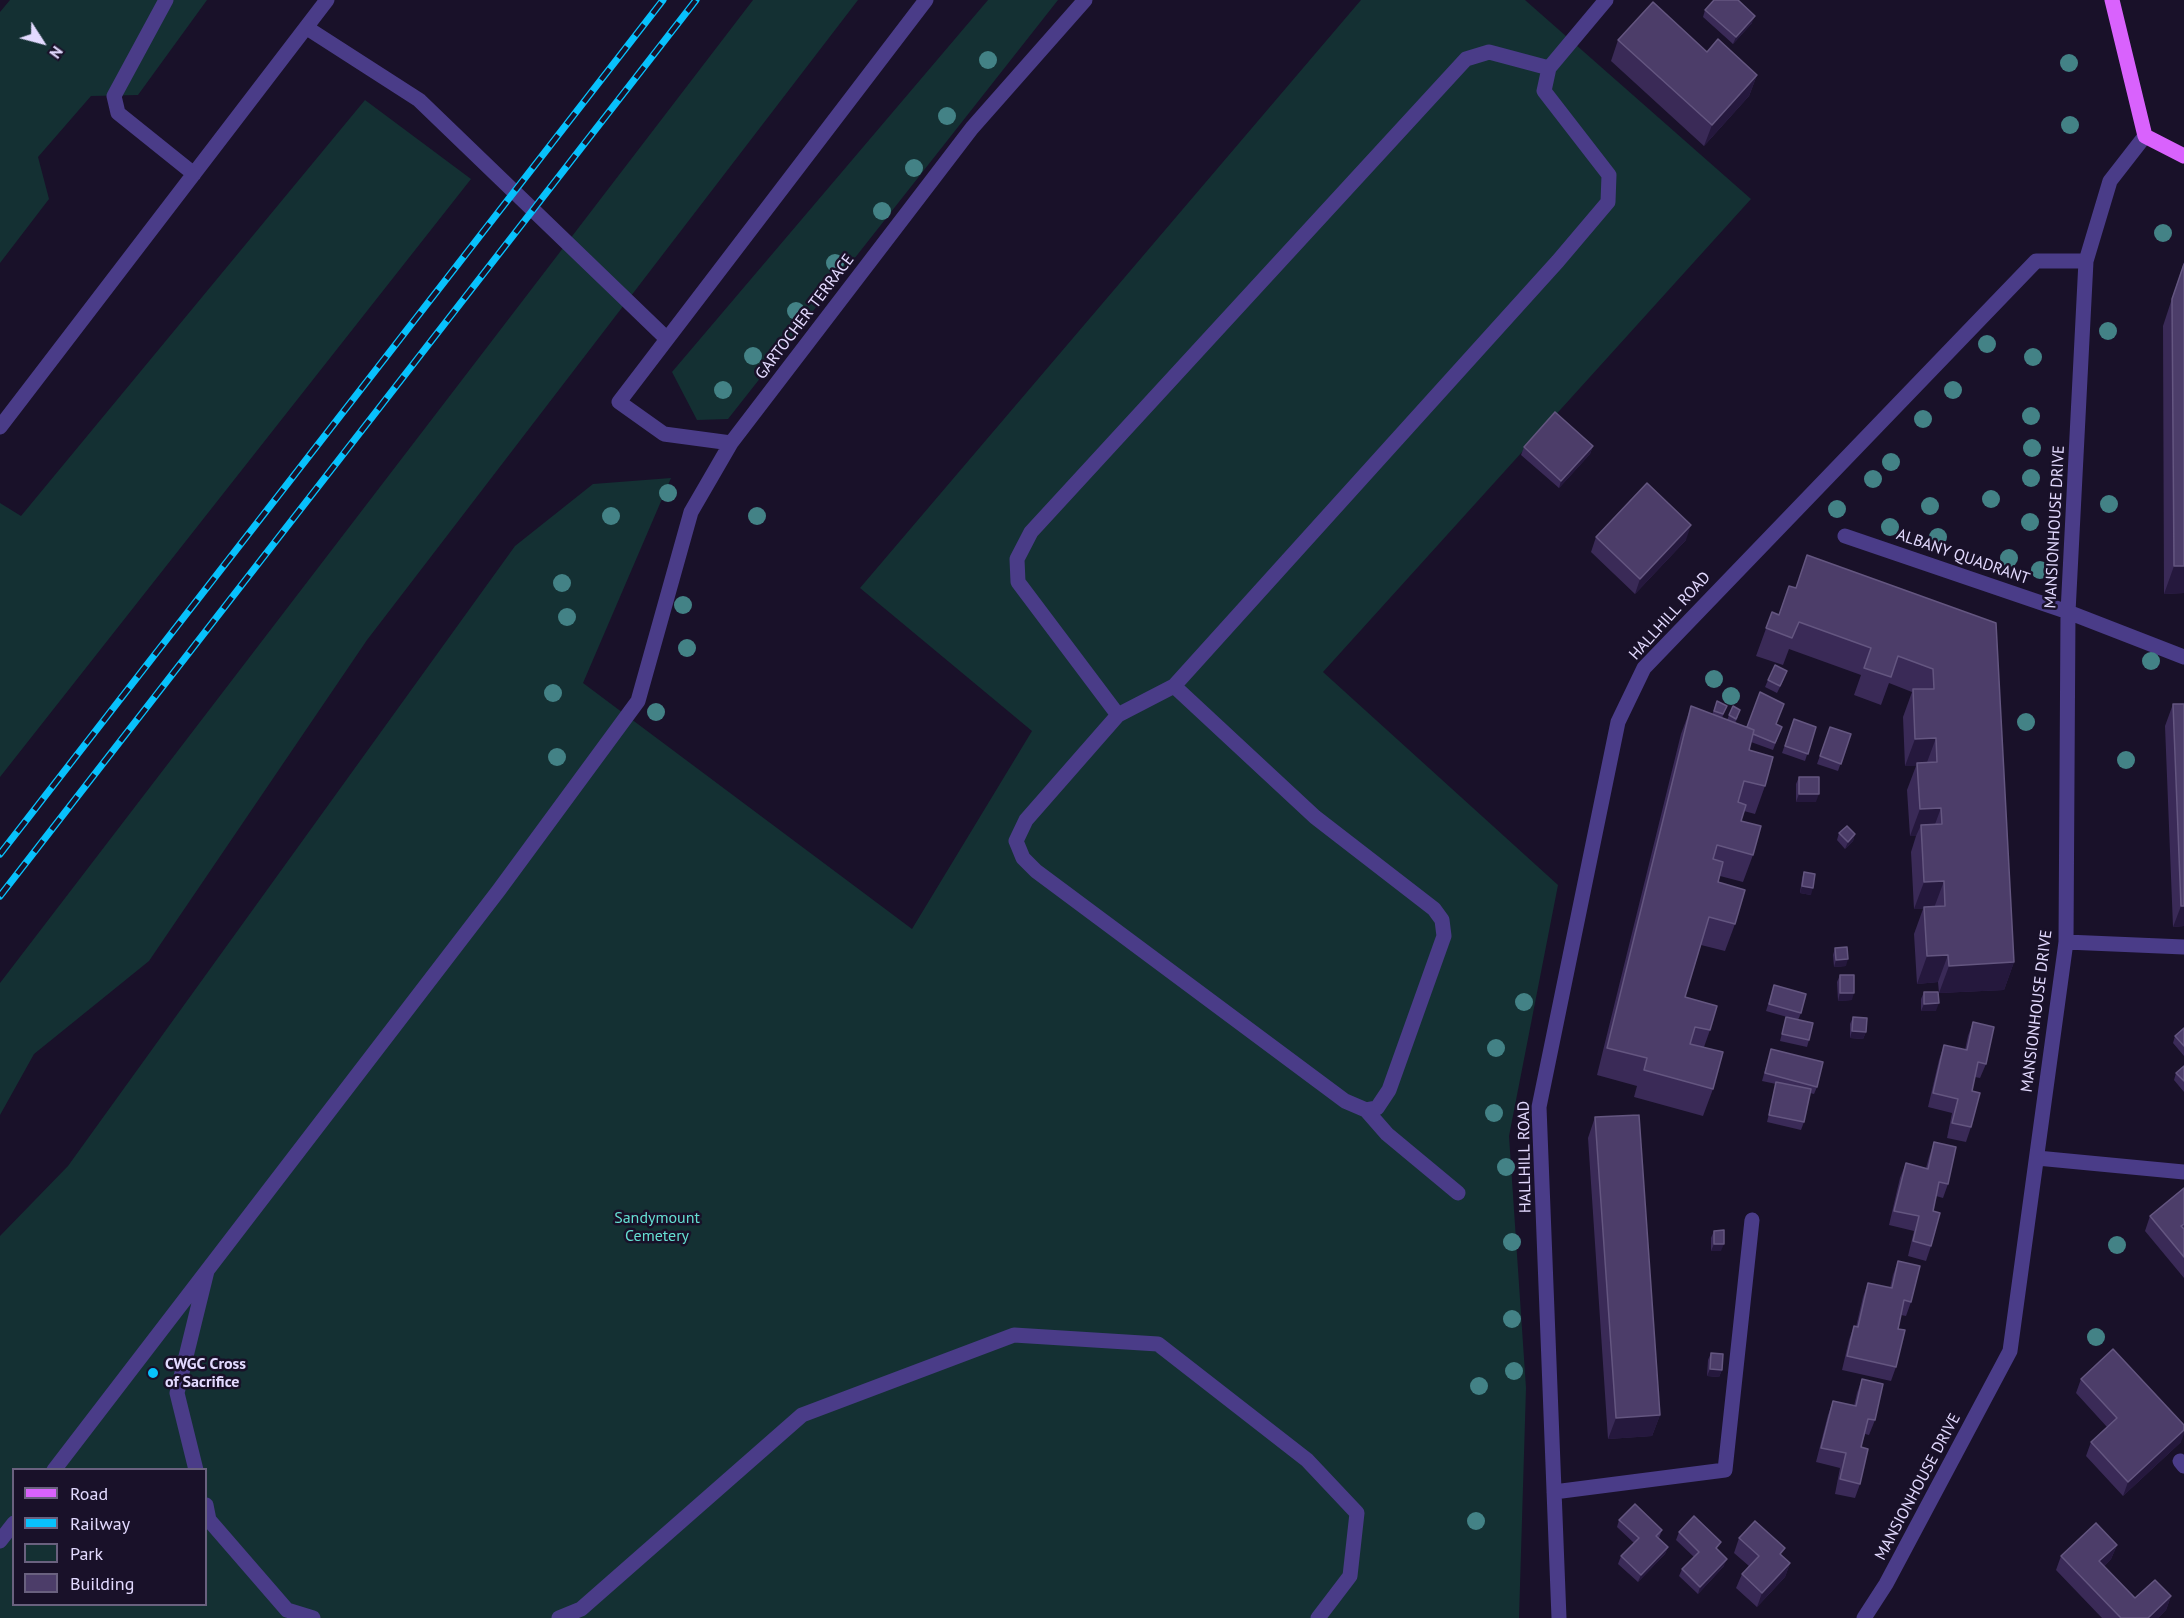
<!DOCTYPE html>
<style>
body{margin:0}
#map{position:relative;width:2184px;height:1618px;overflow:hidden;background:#191129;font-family:"PT Sans",sans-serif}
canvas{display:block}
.legend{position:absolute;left:12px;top:1468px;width:195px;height:138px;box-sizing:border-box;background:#191129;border:2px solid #6a617f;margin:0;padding:8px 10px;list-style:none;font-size:18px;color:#e3daff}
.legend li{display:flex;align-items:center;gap:12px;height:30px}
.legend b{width:30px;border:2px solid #6a617f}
.north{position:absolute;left:12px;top:12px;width:60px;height:60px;-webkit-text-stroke:4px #191129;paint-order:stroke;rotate:126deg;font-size:16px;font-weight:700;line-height:24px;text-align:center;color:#e3daff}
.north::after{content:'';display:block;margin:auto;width:21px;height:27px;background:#e3daff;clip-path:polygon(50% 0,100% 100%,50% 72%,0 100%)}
</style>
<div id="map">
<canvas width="2184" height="1618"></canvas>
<ul class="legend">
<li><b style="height:8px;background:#d962fd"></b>Road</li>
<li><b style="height:8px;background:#08c1fc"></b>Railway</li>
<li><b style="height:16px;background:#143033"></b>Park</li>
<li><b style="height:16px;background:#4c3d69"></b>Building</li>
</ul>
<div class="north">N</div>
</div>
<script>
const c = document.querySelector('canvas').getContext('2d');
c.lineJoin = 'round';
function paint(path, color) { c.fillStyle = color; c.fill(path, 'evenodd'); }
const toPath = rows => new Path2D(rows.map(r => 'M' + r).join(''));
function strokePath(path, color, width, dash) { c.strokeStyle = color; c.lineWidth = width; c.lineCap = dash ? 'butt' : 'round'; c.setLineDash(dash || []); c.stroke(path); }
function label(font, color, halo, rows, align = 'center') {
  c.font = font + ' "PT Sans",sans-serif'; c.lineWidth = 5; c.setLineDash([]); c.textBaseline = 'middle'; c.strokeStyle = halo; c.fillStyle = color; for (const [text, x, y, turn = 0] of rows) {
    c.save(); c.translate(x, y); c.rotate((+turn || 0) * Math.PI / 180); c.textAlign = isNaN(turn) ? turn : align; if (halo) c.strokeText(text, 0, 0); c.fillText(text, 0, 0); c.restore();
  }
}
const green = toPath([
 [10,0,207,0,138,95,91,96,38,157,49,199,0,263,0,12],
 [753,0,858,0,367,640,149,961,34,1054,0,1115,0,983],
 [988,0,1058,0,728,419,697,420,672,372],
 [1361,0,1525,0,1751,199,1323,672,1558,885,1509,1136,1526,1388,1519,1618,0,1618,0,1236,68,1166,515,546,593,484,671,478,583,683,912,929,1032,731,860,588],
 [14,1470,206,1470,206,1604,14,1604],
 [365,100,471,179,0,777,0,503,21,516]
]);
const minor = toPath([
 [166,0,114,96,118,113,194,174],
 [307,28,419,100,667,339],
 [1549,68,1489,52,1466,59,1031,532,1017,559,1018,582,1118,715,1174,686,1558,261,1608,202,1609,175,1544,91,1549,68,1606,0],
 [0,427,327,0],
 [731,443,664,434,619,402,926,0],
 [1845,536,2068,612,2184,657],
 [1118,715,1026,820,1016,841,1023,858,1036,871,1345,1101,1366,1110,1377,1108,1389,1090,1444,936,1442,920,1434,909,1315,817,1174,686],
 [2066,942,2184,947],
 [1366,1110,1387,1134,1458,1193],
 [2037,1158,2184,1172],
 [2180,1461,2184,1466],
 [54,1470,499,890,638,701,691,512,731,443,972,128,1085,0],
 [196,1470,177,1393,207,1271],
 [1554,1492,1725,1470,1752,1220],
 [206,1505,209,1520,287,1610,313,1618],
 [0,1541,14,1523],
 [559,1618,581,1609,802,1415,1014,1335,1158,1344,1307,1460,1357,1513,1350,1576,1318,1618],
 [1559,1618,1539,1107,1618,722,1644,668,2036,261,2086,261],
 [1864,1618,1886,1584,2010,1351,2066,942,2068,612,2086,261,2110,181,2145,136]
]);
const major = toPath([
 [2112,0,2145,136,2184,156]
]);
const rail = toPath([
 [0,854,663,0],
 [0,896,696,0]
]);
const trees = [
 [988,60],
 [2069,63],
 [947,116],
 [2070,125],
 [914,168],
 [882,211],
 [2163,233],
 [835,263],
 [796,311],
 [2108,331],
 [1987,344],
 [753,356],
 [2033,357],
 [723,390],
 [1953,390],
 [2031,416],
 [1923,419],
 [2032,448],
 [1891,462],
 [2031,478],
 [1873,479],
 [668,493],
 [1991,499],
 [2109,504],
 [1930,506],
 [1837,509],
 [611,516],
 [757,516],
 [2030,522],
 [1890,527],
 [1938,537],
 [2009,558],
 [2040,570],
 [562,583],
 [683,605],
 [567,617],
 [687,648],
 [2151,661],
 [1714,679],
 [553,693],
 [1731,696],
 [656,712],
 [2026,722],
 [557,757],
 [2126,760],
 [1524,1002],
 [1496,1048],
 [1494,1113],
 [1506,1167],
 [1512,1242],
 [2117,1245],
 [1512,1319],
 [2096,1337],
 [1514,1371],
 [1479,1386],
 [1476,1521]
];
const wall = toPath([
 [1705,10,1752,23,1733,44,1703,17],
 [1618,40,1707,52,1757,75,1749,96,1704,146,1611,61],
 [2184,262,2184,593,2164,594,2163,326],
 [1593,446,1590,454,1559,488,1521,455,1524,447],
 [1596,537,1686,540,1635,594,1591,552],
 [1772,612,1779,615,1996,623,2014,962,2004,990,1939,993,1938,982,1917,984,1914,934,1923,909,1914,909,1911,852,1916,836,1910,836,1907,790,1916,766,1905,766,1903,717,1912,692,1889,683,1881,705,1854,695,1861,675,1789,649,1783,665,1756,656],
 [1784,679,1777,693,1765,687,1768,680],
 [1717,701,1727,706,1722,718,1727,720,1733,706,1738,717,1735,723,1747,727,1776,724,1782,727,1773,750,1751,742,1749,750,1765,786,1755,814,1744,811,1741,821,1753,855,1743,882,1720,876,1718,882,1735,924,1725,951,1701,945,1685,997,1710,1030,1704,1047,1713,1089,1703,1116,1634,1097,1637,1086,1597,1075,1681,734,1691,707,1712,715],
 [2173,704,2184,926,2173,927,2165,726],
 [1794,719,1816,727,1805,761,1782,753],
 [1830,727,1851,734,1838,771,1817,764],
 [1799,777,1816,802,1796,802,1796,784],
 [1839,833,1855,834,1853,841,1845,849,1837,840],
 [1804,872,1811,895,1800,893,1802,879],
 [1835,948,1846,966,1834,967,1833,955],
 [1840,975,1852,1000,1838,1001,1837,982],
 [1774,985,1801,1013,1798,1020,1809,1040,1807,1047,1780,1041,1786,1017,1794,1019,1766,1011],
 [1924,992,1936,1011,1921,1011,1921,999],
 [1853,1017,1866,1032,1863,1039,1850,1038,1850,1024],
 [1973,1022,1986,1064,1980,1078,1975,1077,1972,1091,1971,1127,1966,1142,1947,1138,1952,1113,1928,1107,1939,1060,1944,1045,1965,1050,1968,1036],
 [2184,1028,2184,1056,2173,1043,2175,1036],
 [1771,1049,1817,1087,1814,1094,1810,1093,1804,1122,1801,1130,1767,1122,1776,1084,1762,1081],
 [2184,1066,2184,1092,2174,1080,2176,1073],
 [1595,1117,1660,1415,1652,1436,1608,1439,1588,1138],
 [1934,1142,1948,1184,1943,1198,1936,1196,1933,1211,1931,1246,1926,1261,1908,1256,1914,1231,1889,1225,1900,1178,1906,1163,1926,1168,1929,1157],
 [2184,1188,2184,1278,2145,1231,2150,1216],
 [1714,1231,1721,1251,1711,1251,1711,1238],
 [1898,1261,1911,1302,1906,1316,1901,1315,1898,1329,1896,1367,1891,1381,1842,1370,1849,1340,1854,1326,1856,1327,1863,1297,1868,1283,1890,1288,1893,1275],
 [1711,1353,1722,1370,1719,1377,1707,1376,1708,1360],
 [1862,1379,1875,1420,1869,1435,1865,1434,1861,1447,1860,1484,1855,1498,1835,1494,1840,1468,1816,1462,1828,1415,1833,1401,1854,1406,1857,1393],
 [2081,1379,2181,1442,2123,1496,2086,1456,2091,1442,2107,1427,2076,1393],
 [1619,1520,1662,1530,1659,1538,1668,1547,1665,1554,1638,1582,1618,1564,1621,1556,1634,1543,1617,1527],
 [1679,1532,1718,1550,1724,1566,1698,1594,1679,1576,1682,1569,1694,1557,1676,1540],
 [1739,1538,1790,1563,1785,1577,1757,1607,1736,1588,1742,1574,1749,1566,1734,1553],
 [2117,1545,2111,1559,2104,1566,2135,1598,2171,1596,2166,1610,2158,1618,2102,1618,2056,1570,2061,1556]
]);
const shadedWall = toPath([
 [1755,16,1752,23,1733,44,1736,37],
 [1757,75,1749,96,1704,146,1712,125],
 [1593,446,1590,454,1559,488,1561,481],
 [1691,525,1686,540,1635,594,1640,579],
 [2174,566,2184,566,2184,593,2164,594],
 [1936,738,1926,765,1917,763,1916,766,1905,766,1915,739],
 [1799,794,1819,794,1816,802,1796,802],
 [1941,808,1931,835,1921,825,1916,836,1910,836,1920,809],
 [1855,834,1853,841,1845,849,1848,842],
 [1944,881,1934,908,1924,907,1923,909,1914,909,1924,882],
 [1802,886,1813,888,1811,895,1800,893],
 [2181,906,2184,906,2184,926,2173,927],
 [1948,955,1938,982,1917,984,1927,956],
 [1848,959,1846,966,1834,967,1836,960],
 [2014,962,2004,990,1939,993,1949,966],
 [1840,993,1854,993,1852,1000,1838,1001],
 [1939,1003,1936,1011,1921,1011,1924,1004],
 [1852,1031,1866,1032,1863,1039,1850,1038],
 [1714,1244,1724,1244,1721,1251,1711,1251],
 [1710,1369,1722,1370,1719,1377,1707,1376],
 [1660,1415,1652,1436,1608,1439,1616,1418],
 [2184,1430,2184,1434,2181,1442,2123,1496,2128,1482],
 [2117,1545,2111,1559,2094,1575,2099,1561],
 [1668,1547,1665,1554,1638,1582,1641,1575],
 [1727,1559,1724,1566,1698,1594,1700,1587],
 [1790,1563,1785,1577,1757,1607,1762,1593],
 [2171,1596,2166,1610,2158,1618,2148,1618]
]);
const building = toPath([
 [1714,0,1738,0,1755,16,1736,37,1705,10,1714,0],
 [1653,2,1707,52,1718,39,1757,75,1712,125,1618,40,1653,2],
 [2184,264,2184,566,2174,566,2172,299,2184,264],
 [1555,412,1593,446,1561,481,1524,447,1555,412],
 [1647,483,1691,525,1640,579,1596,537,1647,483],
 [1807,555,1996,623,2014,962,1949,966,1948,955,1927,956,1924,907,1945,906,1944,881,1924,882,1921,825,1942,824,1941,808,1920,809,1917,763,1937,762,1936,738,1915,739,1913,689,1934,689,1933,669,1898,656,1891,677,1864,668,1871,648,1799,622,1792,638,1766,628,1772,612,1779,615,1789,586,1796,588,1807,555],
 [1775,665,1787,671,1780,686,1768,680,1775,665],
 [1760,692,1784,704,1776,724,1782,727,1775,743,1753,734,1754,730,1747,727,1760,692],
 [1717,701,1727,706,1723,714,1714,711,1717,701],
 [2173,704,2184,704,2184,906,2181,906,2173,704],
 [1691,706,1754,730,1749,750,1773,757,1765,786,1744,781,1738,802,1746,805,1741,821,1761,826,1753,855,1717,845,1713,859,1723,862,1718,882,1745,890,1735,924,1709,917,1685,997,1717,1006,1710,1030,1695,1027,1690,1044,1723,1052,1713,1089,1644,1070,1647,1058,1607,1048,1691,706],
 [1733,706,1740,710,1736,719,1729,715,1733,706],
 [1794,719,1816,727,1808,754,1785,746,1794,719],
 [1830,727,1851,734,1841,764,1820,756,1830,727],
 [1799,777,1819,777,1819,794,1799,794,1799,777],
 [1847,826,1855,834,1848,842,1839,833,1847,826],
 [1804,872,1815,874,1813,888,1802,886,1804,872],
 [1847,947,1848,959,1836,960,1835,948,1847,947],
 [1840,975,1854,975,1854,993,1840,993,1840,975],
 [1774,985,1806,994,1801,1013,1769,1004,1774,985],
 [1924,992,1938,992,1939,1003,1924,1004,1924,992],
 [1786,1017,1813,1023,1809,1040,1782,1034,1786,1017],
 [1853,1017,1867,1018,1866,1032,1852,1031,1853,1017],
 [1973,1022,1994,1027,1986,1064,1978,1062,1972,1091,1980,1093,1971,1127,1952,1123,1958,1099,1933,1093,1944,1045,1967,1050,1973,1022],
 [2184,1028,2184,1046,2175,1036,2184,1028],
 [1771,1049,1823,1062,1817,1087,1765,1073,1771,1049],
 [2184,1066,2184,1081,2176,1073,2184,1066],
 [1776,1082,1811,1089,1804,1122,1769,1115,1776,1082],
 [1639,1115,1660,1415,1616,1418,1595,1117,1639,1115],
 [1934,1142,1956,1147,1948,1184,1939,1182,1933,1211,1940,1213,1931,1246,1913,1241,1919,1216,1894,1211,1906,1163,1928,1169,1934,1142],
 [2184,1188,2184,1224,2181,1226,2184,1229,2184,1257,2150,1216,2184,1188],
 [1724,1230,1724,1244,1714,1244,1714,1231,1724,1230],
 [1898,1261,1920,1266,1911,1302,1904,1300,1898,1329,1905,1330,1896,1367,1847,1356,1854,1326,1858,1327,1868,1283,1892,1288,1898,1261],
 [2113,1349,2184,1425,2184,1430,2128,1482,2091,1442,2117,1418,2081,1379,2113,1349],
 [1711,1353,1723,1354,1722,1370,1710,1369,1711,1353],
 [1862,1379,1883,1384,1875,1420,1868,1419,1861,1447,1868,1449,1860,1484,1840,1479,1846,1453,1821,1448,1833,1401,1856,1406,1862,1379],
 [1635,1504,1662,1530,1656,1536,1668,1547,1641,1575,1621,1556,1639,1538,1619,1520,1635,1504],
 [1694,1516,1721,1542,1716,1548,1727,1559,1700,1587,1682,1569,1699,1552,1679,1532,1694,1516],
 [1755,1521,1785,1548,1780,1554,1790,1563,1762,1593,1742,1574,1759,1556,1739,1538,1755,1521],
 [2096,1523,2117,1545,2099,1561,2135,1598,2155,1580,2171,1596,2148,1618,2121,1618,2061,1556,2096,1523]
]);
const markers = [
 [153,1373,6,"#08c1fc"]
];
const streetNames = [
 ["GARTOCHER TERRACE",805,317,-53],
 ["MANSIONHOUSE DRIVE",2055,527,-87],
 ["ALBANY QUADRANT",1963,557,19],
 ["HALLHILL ROAD",1670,616,-48],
 ["MANSIONHOUSE DRIVE",2037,1011,-83],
 ["HALLHILL ROAD",1525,1157,-91],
 ["MANSIONHOUSE DRIVE",1918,1487,-62]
];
const parkNames = [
 ["Sandymount",657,1218],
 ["Cemetery",657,1236]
];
const poiNames = [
 ["CWGC Cross",165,1364],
 ["of Sacrifice",165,1382]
];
paint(green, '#143033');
strokePath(minor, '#4a3c88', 15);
strokePath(major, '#d962fd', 15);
strokePath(rail, '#08c1fc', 7);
strokePath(rail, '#191129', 4.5, [14]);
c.fillStyle = '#438286';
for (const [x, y] of trees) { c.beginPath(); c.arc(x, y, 9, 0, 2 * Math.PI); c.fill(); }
paint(wall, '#3a2a57');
paint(shadedWall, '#25183d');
paint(building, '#4c3d69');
strokePath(building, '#645680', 1.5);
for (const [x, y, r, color] of markers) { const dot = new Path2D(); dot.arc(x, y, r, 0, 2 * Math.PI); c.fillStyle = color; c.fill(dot); strokePath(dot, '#191129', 2); }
label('16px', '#e3daff', '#191129', streetNames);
label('16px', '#65dfd2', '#191129', parkNames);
label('bold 16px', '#e3daff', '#191129', poiNames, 'left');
</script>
